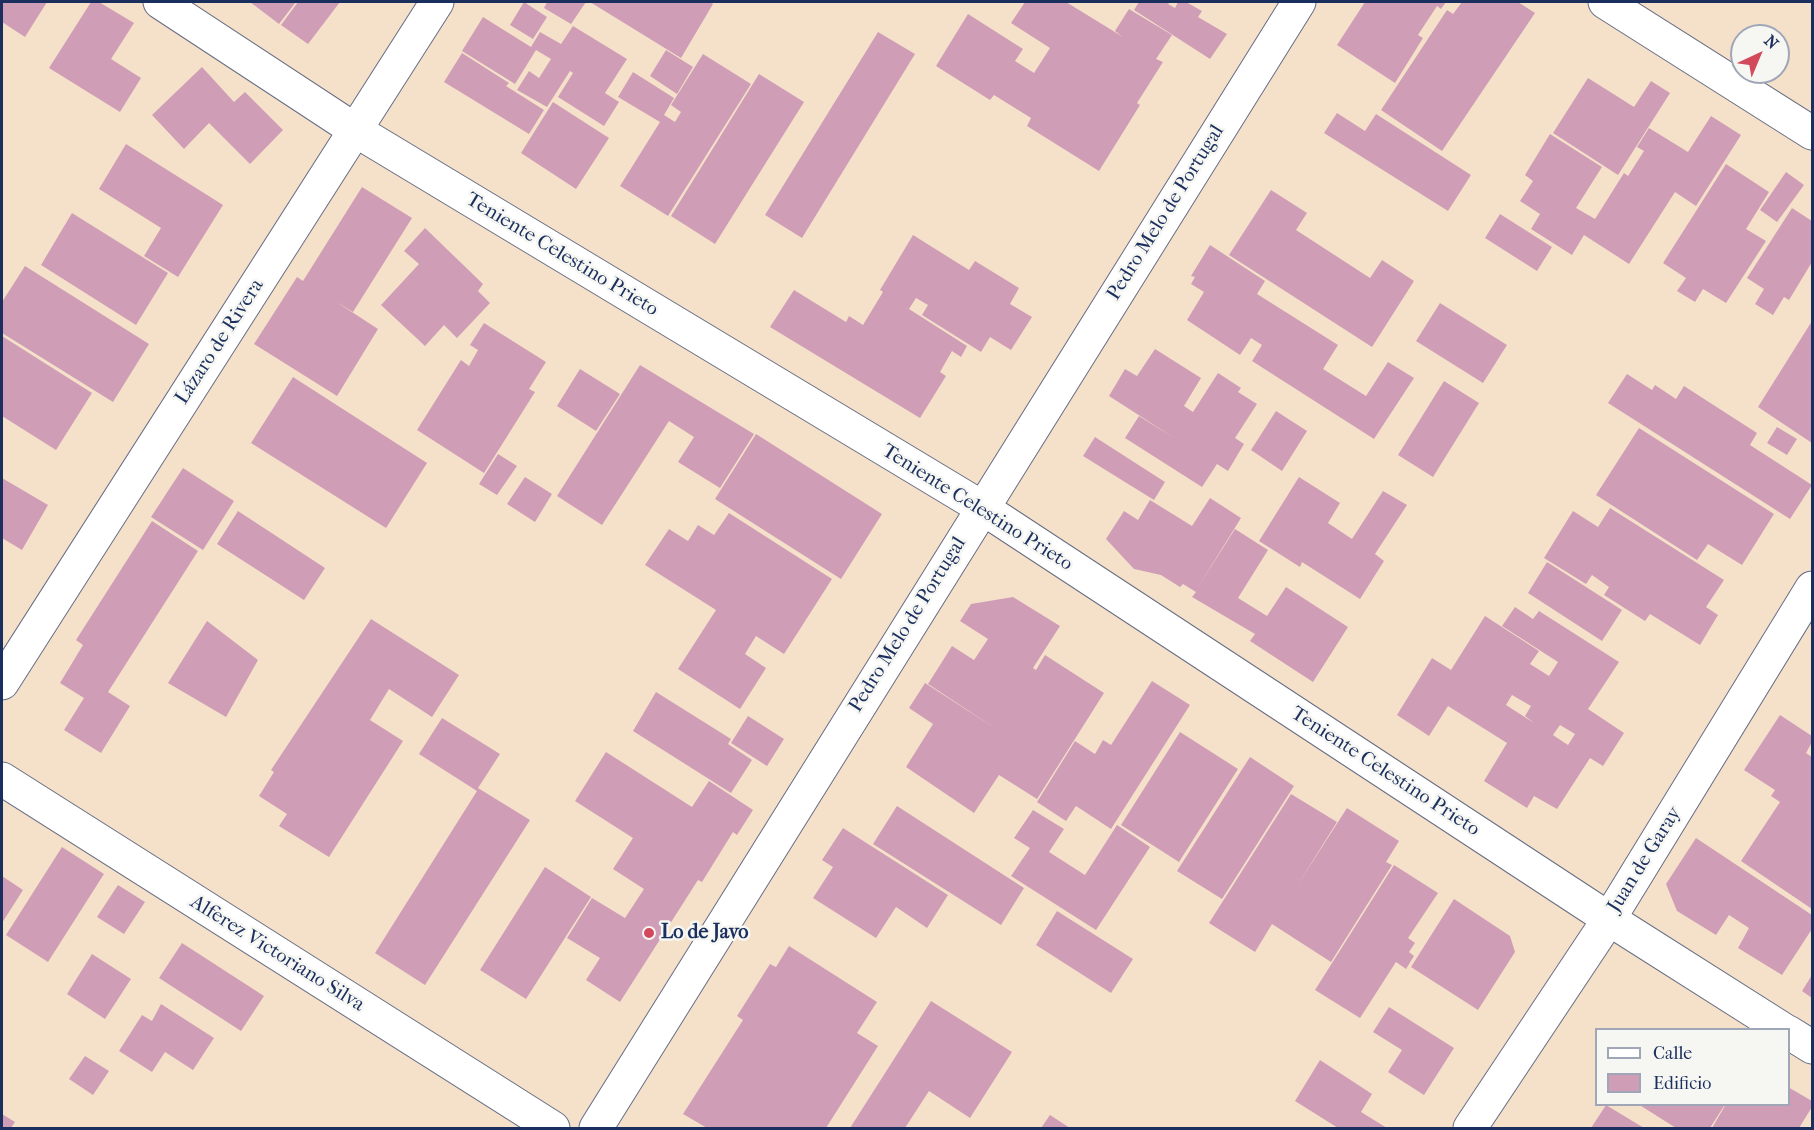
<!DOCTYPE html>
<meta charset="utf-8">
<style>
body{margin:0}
#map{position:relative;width:1814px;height:1130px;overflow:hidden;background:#f5e1ca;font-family:"IM FELL French Canon",serif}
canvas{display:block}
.frame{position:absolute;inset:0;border:3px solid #1b2f5e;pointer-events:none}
.legend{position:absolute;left:1595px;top:1028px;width:195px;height:78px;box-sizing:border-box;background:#f6f6f2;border:2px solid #9ea6b7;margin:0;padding:8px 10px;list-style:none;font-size:18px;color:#1b2f5e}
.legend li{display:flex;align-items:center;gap:12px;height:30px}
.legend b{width:30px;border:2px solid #9ea6b7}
.north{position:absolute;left:1730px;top:24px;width:60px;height:60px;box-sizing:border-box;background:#f6f6f2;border:2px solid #9ea6b7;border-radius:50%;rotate:44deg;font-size:16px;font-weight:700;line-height:24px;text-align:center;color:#1b2f5e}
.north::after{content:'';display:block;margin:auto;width:21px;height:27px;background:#d1495b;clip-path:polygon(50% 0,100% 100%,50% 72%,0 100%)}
</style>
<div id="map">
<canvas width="1814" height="1130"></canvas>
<div class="frame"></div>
<ul class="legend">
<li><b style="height:8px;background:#fff"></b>Calle</li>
<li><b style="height:16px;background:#cf9eb6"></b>Edificio</li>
</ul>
<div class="north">N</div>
</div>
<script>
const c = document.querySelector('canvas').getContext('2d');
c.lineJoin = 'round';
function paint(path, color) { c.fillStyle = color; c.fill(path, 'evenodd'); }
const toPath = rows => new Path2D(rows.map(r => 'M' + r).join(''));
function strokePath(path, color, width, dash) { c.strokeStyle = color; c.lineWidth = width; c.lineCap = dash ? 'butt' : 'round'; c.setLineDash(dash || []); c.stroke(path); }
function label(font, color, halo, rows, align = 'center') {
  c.font = font + ' "IM FELL French Canon",serif'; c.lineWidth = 5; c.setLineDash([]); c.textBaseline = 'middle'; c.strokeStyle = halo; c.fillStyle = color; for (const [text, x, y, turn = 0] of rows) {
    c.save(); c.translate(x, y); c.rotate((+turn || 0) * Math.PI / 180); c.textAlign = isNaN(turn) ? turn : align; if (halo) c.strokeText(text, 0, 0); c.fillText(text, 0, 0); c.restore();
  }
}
const building = toPath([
 [2,2,47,2,25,37,2,22],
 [91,2,99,2,134,23,111,59,141,78,120,112,49,68],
 [250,2,296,2,279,24],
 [298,2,340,2,308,44,281,25],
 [524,2,547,17,533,39,510,25],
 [547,2,586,2,571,24,544,8],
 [590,2,710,2,713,4,681,58],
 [1025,2,1066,2,1123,37,1115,31,1129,9,1172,35,1156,59,1163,62,1137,103,1140,105,1099,171,1027,126,1031,118,994,95,990,100,936,66,968,14,1023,49,1015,61,1034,73,1050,48,1011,23],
 [1139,2,1170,2,1168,4,1175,8,1178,2,1186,2,1202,11,1198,17,1227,34,1210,59,1134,10],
 [1365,2,1446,2,1441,9,1437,6,1418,35,1423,38,1395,83,1337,45],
 [1462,2,1518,2,1535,13,1442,151,1381,110,1447,10,1453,14],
 [483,17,531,47,540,32,561,44,573,26,627,59,605,93,619,102,604,126,558,97,573,73,570,71,547,107,517,90,529,71,539,78,551,59,536,50,515,84,462,51],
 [878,32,915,54,802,238,765,215],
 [666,50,693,67,677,94,650,76],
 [462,53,509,83,506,86,544,110,529,134,444,82],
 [703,54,751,84,668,216,620,186,660,122,618,97,633,72,674,98,664,115,675,122,681,112,671,105],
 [202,67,234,102,245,92,283,130,250,164,209,123,184,149,152,115],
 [759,74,804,102,715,244,671,216],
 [1588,78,1634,107,1651,81,1670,93,1618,175,1553,133],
 [553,102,609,138,576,189,521,153],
 [1337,113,1365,131,1376,114,1471,175,1448,211,1324,133],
 [1711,116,1741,135,1696,206,1675,192,1629,264,1584,235,1572,255,1531,229,1540,214,1520,201,1533,181,1525,175,1550,134,1602,167,1576,208,1595,219,1624,173,1628,176,1644,151,1637,147,1649,128,1688,152],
 [126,144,223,205,178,277,144,256,161,228,99,189],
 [1726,164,1769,192,1746,229,1766,241,1726,303,1703,289,1695,302,1677,291,1686,278,1663,263],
 [1786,172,1804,185,1777,222,1760,210],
 [362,187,412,218,353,312,335,301,378,329,337,396,254,344,297,277,303,281],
 [1271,190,1307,213,1296,230,1370,278,1382,260,1414,281,1372,347,1229,255],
 [1792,208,1812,221,1812,262,1789,300,1784,297,1773,315,1755,304,1764,289,1747,278],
 [72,213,168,273,136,325,41,265],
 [1500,214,1552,247,1537,271,1485,238],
 [425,228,483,284,478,291,490,303,457,338,444,325,425,346,381,305,419,264,404,251],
 [913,235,969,270,975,261,1019,288,1010,304,1032,317,1011,350,990,337,981,352,922,315,928,305,916,298,909,309,967,346,961,357,952,351,940,372,946,376,920,418,770,327,794,290,846,322,849,316,863,325,883,292,880,290],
 [1210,245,1265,281,1257,294,1338,345,1323,369,1366,396,1388,362,1414,378,1374,439,1252,361,1262,345,1251,338,1240,355,1187,320,1204,292,1191,284,1195,277,1191,276],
 [25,266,149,344,113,402,2,333,2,302],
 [1440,303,1507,345,1483,383,1416,341],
 [1812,321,1812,443,1758,407],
 [484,323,546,362,529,389,535,392,484,473,417,430,461,360,469,366,478,350,470,345],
 [2,336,92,393,56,450,2,416],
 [1155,349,1201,378,1184,406,1193,412,1218,373,1241,388,1238,392,1257,404,1235,438,1244,444,1228,471,1217,464,1202,487,1125,438,1139,416,1176,439,1109,396,1125,369,1137,376],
 [640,365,754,434,720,488,678,462,694,437,669,421,602,525,557,496],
 [580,369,620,394,596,431,557,406],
 [1627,374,1652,390,1655,385,1676,399,1684,386,1757,433,1750,445,1812,485,1790,519,1608,403],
 [293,377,427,463,386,528,251,443],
 [1444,381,1479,403,1433,477,1398,455],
 [1276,411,1307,431,1282,471,1251,450],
 [1777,427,1797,439,1787,455,1767,443],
 [1639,428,1774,514,1742,565,1708,544,1697,560,1596,495],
 [756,434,882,514,841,579,715,499],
 [1095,437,1165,482,1154,500,1083,456],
 [498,454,517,466,497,495,479,484],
 [183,468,234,501,203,550,151,517],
 [525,477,552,494,535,522,507,504],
 [1299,477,1340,503,1328,523,1352,539,1383,491,1407,505,1375,554,1384,561,1360,599,1302,562,1300,567,1259,541],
 [2,478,48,505,22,550,2,538],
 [1210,498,1241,518,1198,587,1235,529,1268,550,1238,598,1267,616,1286,587,1348,627,1313,682,1250,641,1255,634,1192,597,1196,592,1183,584,1180,587,1161,575,1134,569,1106,539,1124,511,1138,520,1150,500,1192,526],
 [1610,508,1724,580,1706,607,1718,615,1700,645,1650,614,1645,621,1604,595,1609,587,1592,575,1586,584,1544,558,1573,511,1598,527],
 [238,511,325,568,304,600,217,544],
 [729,513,832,579,784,654,756,636,745,654,766,668,740,709,678,669,716,610,645,565,669,529,688,541,698,525,714,535],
 [152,521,198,551,108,692,130,706,101,753,64,730,84,698,60,683,83,645,76,640],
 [1547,562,1622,610,1602,641,1528,593],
 [1013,597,1060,626,1033,668,1036,670,1045,655,1104,693,1037,799,999,775,974,813,906,767,933,724,909,708,925,683,998,730,928,684,952,646,974,660,988,639,960,621,971,604],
 [1515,607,1533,619,1539,611,1619,662,1588,709,1624,733,1603,766,1590,758,1557,809,1534,796,1527,808,1484,781,1507,743,1448,706,1429,736,1397,715,1432,658,1451,670,1485,616,1539,651,1530,664,1549,676,1558,662,1502,626],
 [1512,695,1531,706,1525,716,1534,723,1506,705],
 [1560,725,1575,734,1568,745,1553,735],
 [371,619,459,675,432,717,389,689,370,720,403,741,329,857,279,826,287,814,259,796,274,772,271,770],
 [207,621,258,660,226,717,168,683],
 [1152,681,1190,705,1111,829,1076,806,1066,821,1037,802,1075,741,1095,754,1103,740,1111,745],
 [656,692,731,739,728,744,752,760,731,793,633,731],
 [1780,715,1812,736,1812,742,1806,753,1812,757,1812,909,1741,861,1780,802,1771,796,1775,790,1744,770],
 [748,716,784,739,767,766,731,743],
 [442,718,500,754,478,788,530,820,425,985,375,953,477,791,419,754],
 [1180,732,1238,769,1179,862,1121,825],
 [606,752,692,807,709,781,753,810,737,835,733,832,702,882,698,880,620,1002,586,980,600,958,567,938,592,898,625,918,644,889,613,869,633,838,575,801],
 [1250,757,1294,786,1222,899,1177,871],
 [1291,794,1337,822,1297,886,1347,808,1399,841,1386,862,1392,865,1331,962,1272,924,1255,952,1209,923],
 [897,806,1024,888,1001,925,873,844],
 [1033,810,1064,829,1049,852,1085,875,1117,825,1150,847,1096,930,1011,876,1030,848,1014,838],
 [843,828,948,895,927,928,896,907,876,938,813,898,833,867,822,860],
 [1696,838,1812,915,1812,929,1782,975,1738,948,1749,928,1729,915,1716,935,1677,911,1666,884],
 [62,847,104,874,48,962,6,935],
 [1394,865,1438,893,1408,938,1415,943,1409,952,1414,956,1406,969,1396,962,1360,1018,1315,990],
 [545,867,591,897,526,999,480,970],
 [2,876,23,890,2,923],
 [118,885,145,902,124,934,97,917],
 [1454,899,1510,936,1515,952,1478,1010,1411,967],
 [1057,911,1133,959,1111,993,1036,945],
 [182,943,264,996,241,1031,159,978],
 [789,946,877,1002,857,1033,878,1046,826,1128,707,1128,683,1114,743,1020,737,1016,770,964,776,967],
 [92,954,131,979,105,1019,67,994],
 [1812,975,1812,998,1802,991],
 [931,1001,1012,1052,970,1118,929,1091,905,1128,850,1128],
 [161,1004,214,1038,193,1070,165,1052,152,1072,119,1051,142,1015,152,1021],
 [1389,1007,1454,1048,1424,1095,1388,1072,1402,1050,1373,1032],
 [85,1056,109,1071,93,1095,69,1079],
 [1320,1060,1372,1094,1361,1112,1387,1128,1338,1128,1295,1101],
 [1788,1087,1812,1101,1812,1107,1799,1128,1712,1128,1726,1104,1788,1104],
 [1638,1104,1721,1104,1724,1106,1710,1128,1676,1128],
 [1606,1105,1644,1128,1591,1128],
 [2,1114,15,1122,11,1128,2,1128],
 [1050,1115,1070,1128,1041,1128]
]);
const street = toPath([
 [160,2,355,130,981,507,1609,919,1784,1030],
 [1605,2,1812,133],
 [2,683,437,2],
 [2,779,553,1128],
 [1788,1032,1812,1047],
 [596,1128,1299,2],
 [1470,1128,1609,919,1812,588]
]);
const markers = [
 [649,933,6,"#d1495b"]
];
const streetNames = [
 ["Pedro Melo de Portugal",1166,213,-58],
 ["Teniente Celestino Prieto",562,255,31],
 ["Lázaro de Rivera",220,342,-57],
 ["Teniente Celestino Prieto",977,508,32],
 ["Pedro Melo de Portugal",908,625,-58],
 ["Teniente Celestino Prieto",1385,772,33],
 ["Juan de Garay",1645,860,-58],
 ["Alferez Victoriano Silva",277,954,32]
];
const poiNames = [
 ["Lo de Javo",661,933]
];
paint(building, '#cf9eb6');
strokePath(street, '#676d84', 35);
strokePath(street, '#fff', 33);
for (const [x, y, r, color] of markers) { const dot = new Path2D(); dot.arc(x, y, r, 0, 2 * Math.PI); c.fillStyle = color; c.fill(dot); strokePath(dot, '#f6f6f2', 2); }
label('20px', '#1b2f5e', '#f6f6f2', streetNames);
label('bold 20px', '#1b2f5e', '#f6f6f2', poiNames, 'left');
</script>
